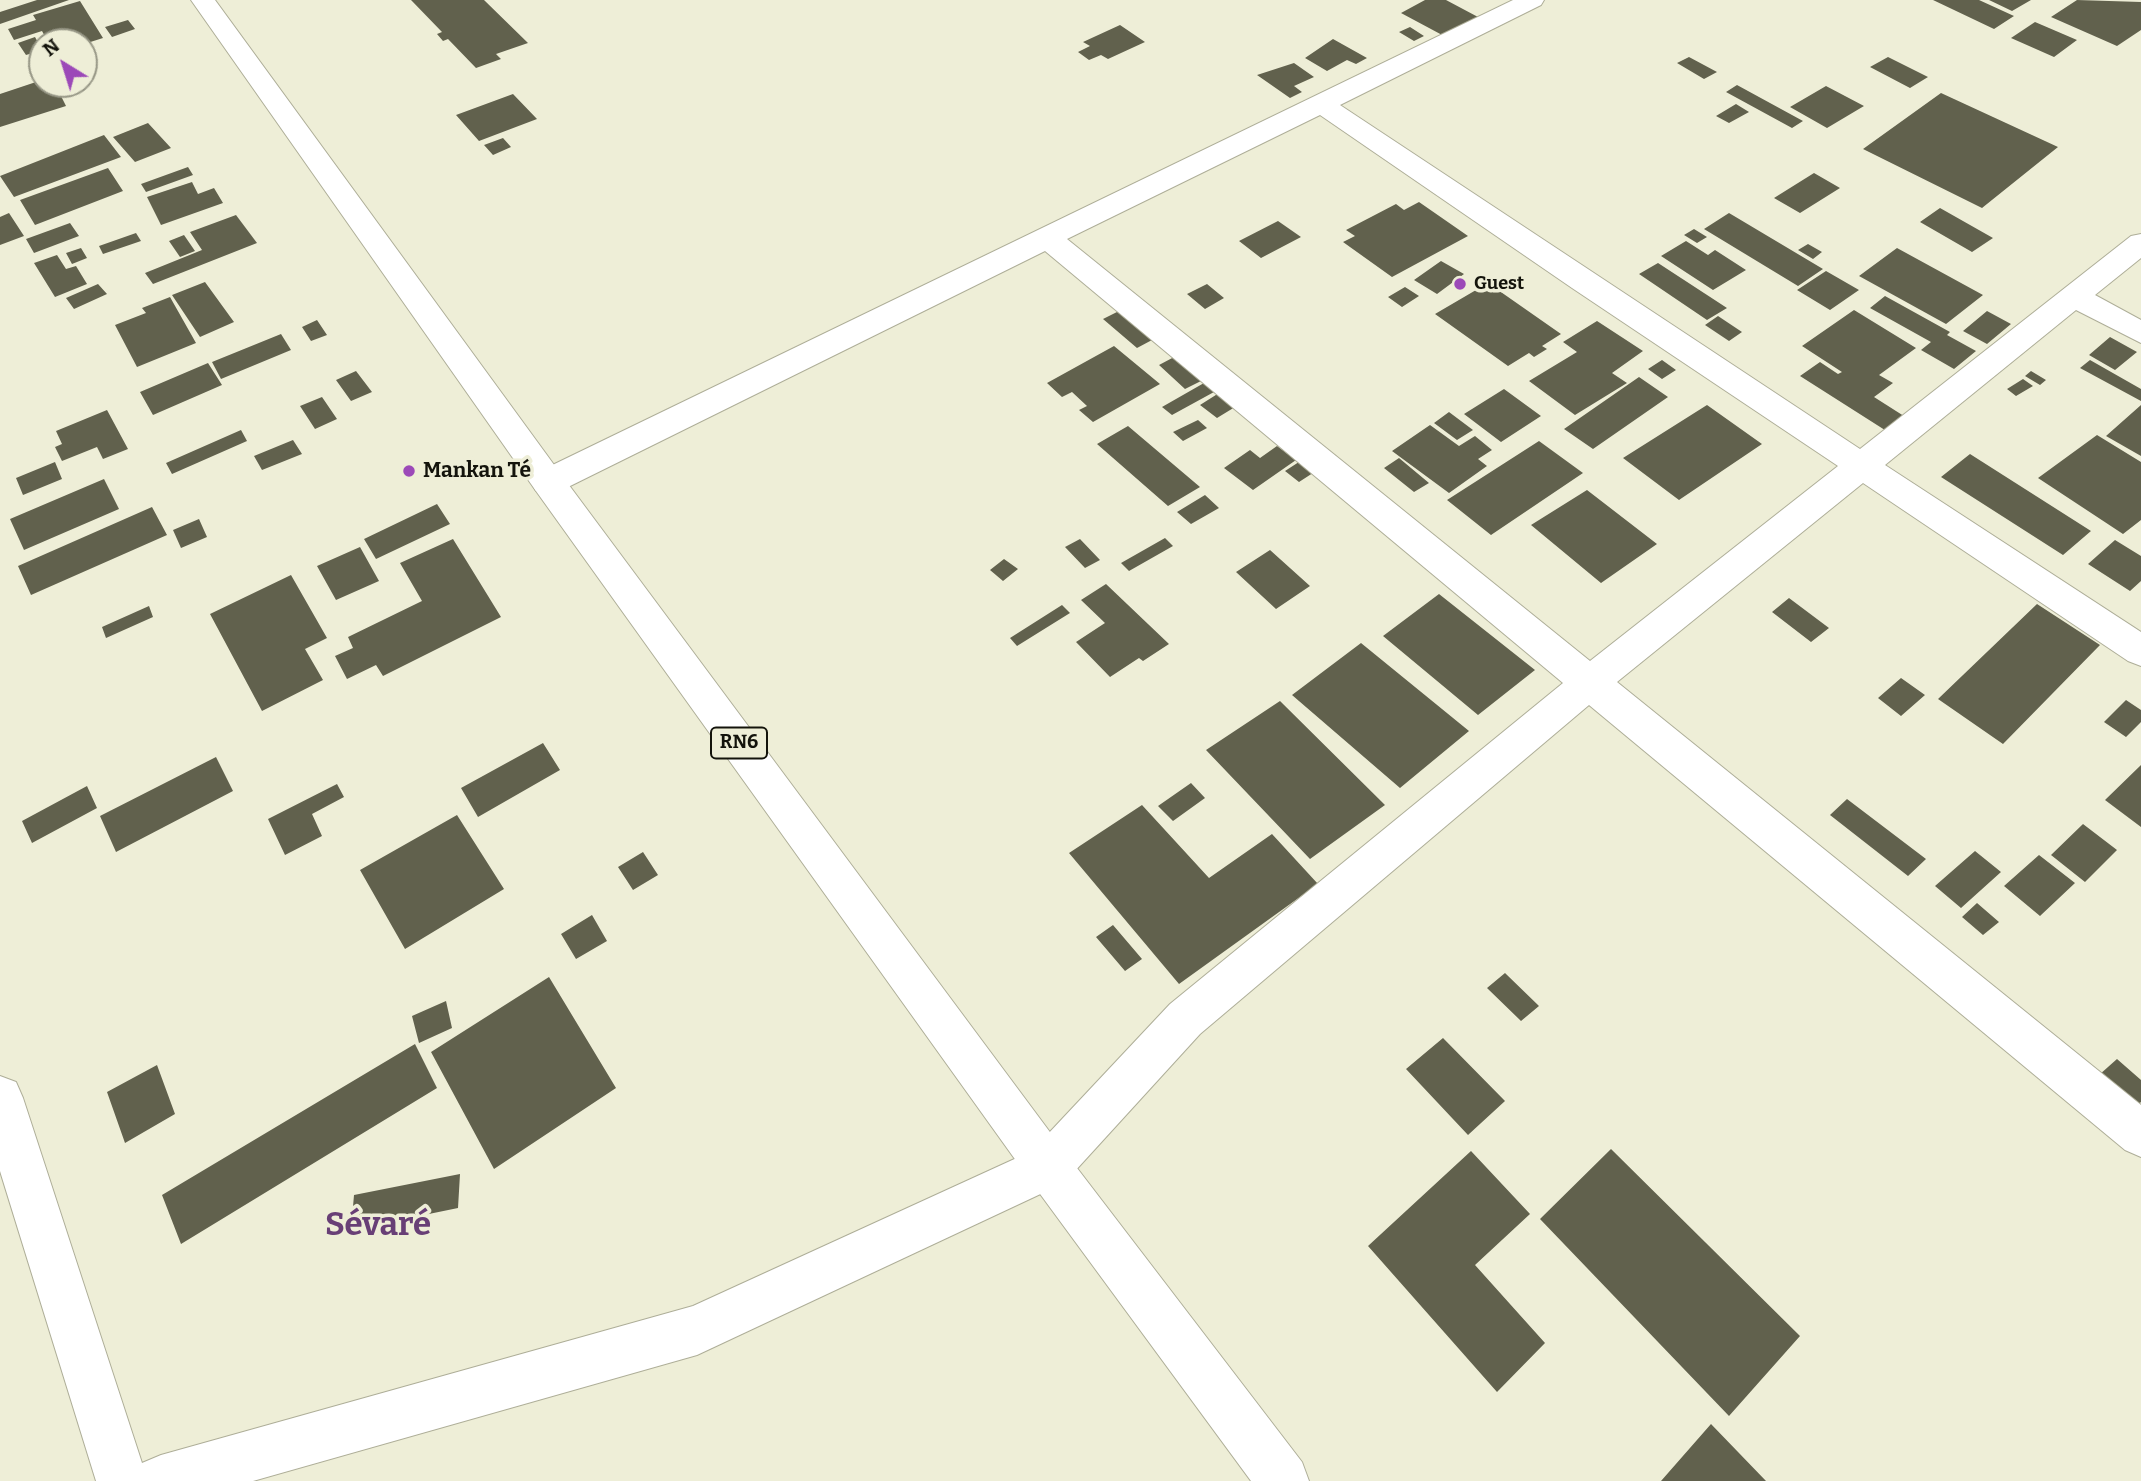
<!DOCTYPE html>
<meta charset="utf-8">
<style>
body{margin:0}
#map{position:relative;width:2141px;height:1481px;overflow:hidden;background:#eeeed7;font-family:Bitter,serif}
canvas{display:block}
.north{position:absolute;left:28px;top:28px;width:70px;height:70px;box-sizing:border-box;background:#eeeed7;border:2px solid #979786;border-radius:50%;rotate:322deg;font-size:19px;font-weight:700;line-height:28px;text-align:center;color:#14140c}
.north::after{content:'';display:block;margin:auto;width:24px;height:32px;background:#9c49b8;clip-path:polygon(50% 0,100% 100%,50% 72%,0 100%)}
</style>
<div id="map">
<canvas width="2141" height="1481"></canvas>
<div class="north">N</div>
</div>
<script>
const c = document.querySelector('canvas').getContext('2d');
c.lineJoin = 'round';
function paint(path, color) { c.fillStyle = color; c.fill(path, 'evenodd'); }
const toPath = rows => new Path2D(rows.map(r => 'M' + r).join(''));
function strokePath(path, color, width, dash) { c.strokeStyle = color; c.lineWidth = width; c.lineCap = dash ? 'butt' : 'round'; c.setLineDash(dash || []); c.stroke(path); }
function label(font, color, halo, rows, align = 'center') {
  c.font = font + ' Bitter,serif'; c.lineWidth = 7; c.setLineDash([]); c.textBaseline = 'middle'; c.strokeStyle = halo; c.fillStyle = color; for (const [text, x, y, turn = 0] of rows) {
    c.save(); c.translate(x, y); c.rotate((+turn || 0) * Math.PI / 180); c.textAlign = isNaN(turn) ? turn : align; if (halo) c.strokeText(text, 0, 0); c.fillText(text, 0, 0); c.restore();
  }
}
const building = toPath([
 [37,0,69,0,0,24,0,12],
 [411,0,484,0,528,43,496,54,501,59,476,68,448,39,443,41,437,34,442,32],
 [1425,0,1446,0,1478,17,1444,36,1401,13],
 [1933,0,1979,0,2014,16,1994,29],
 [1989,0,2031,0,2012,11],
 [2077,0,2141,2,2141,30,2117,46,2051,17],
 [80,1,103,38,84,44,48,42,42,31,14,40,8,29,36,20,33,15],
 [128,20,135,29,112,37,105,27],
 [2035,22,2077,40,2054,57,2011,38],
 [1120,25,1145,42,1108,59,1101,55,1089,60,1078,52,1090,46,1083,42],
 [1410,27,1424,36,1414,41,1399,32],
 [35,37,42,50,26,55,18,43],
 [1333,39,1367,58,1356,64,1347,60,1327,71,1305,58],
 [1689,57,1717,72,1704,79,1677,63],
 [1888,57,1928,77,1910,88,1870,67],
 [1294,63,1314,77,1294,86,1302,92,1290,98,1257,75],
 [42,80,42,84,55,84,66,106,0,127,0,94],
 [1737,85,1803,121,1792,128,1726,92],
 [1826,86,1864,106,1827,128,1790,107],
 [1941,93,2058,147,1982,208,1863,149],
 [513,94,537,119,479,141,456,115],
 [1736,104,1749,112,1729,123,1716,116],
 [148,123,171,148,135,162,113,137],
 [104,135,121,157,14,197,0,176],
 [503,138,511,147,493,155,484,145],
 [188,167,193,175,146,192,141,184],
 [108,168,123,191,35,225,20,200],
 [1814,173,1840,188,1800,213,1774,198],
 [192,182,198,194,214,188,223,203,161,225,147,197],
 [1419,202,1468,236,1392,277,1343,242,1355,236,1346,230,1396,204,1404,210],
 [1940,208,1993,238,1972,252,1920,222],
 [9,213,24,236,0,245,0,217],
 [1729,213,1823,269,1798,286,1704,229],
 [236,215,257,243,153,284,145,273,202,250,190,232],
 [1278,221,1301,237,1261,258,1239,241],
 [70,223,79,236,34,253,26,239],
 [1694,229,1707,237,1697,243,1684,235],
 [136,233,141,241,103,254,99,246],
 [184,235,195,251,180,257,169,241],
 [1686,241,1708,255,1715,250,1746,270,1713,290,1661,256],
 [1808,244,1822,252,1813,259,1798,250],
 [81,248,87,258,72,264,66,253],
 [1897,248,1983,295,1946,324,1859,276],
 [57,255,66,269,76,266,87,284,55,297,34,263],
 [1441,261,1464,274,1437,294,1414,280],
 [1658,263,1727,308,1707,320,1639,274],
 [1826,271,1859,290,1830,310,1797,290],
 [205,282,234,322,200,337,172,295],
 [1488,283,1561,334,1542,346,1547,349,1534,357,1529,353,1508,366,1435,314],
 [98,284,107,294,74,309,66,298],
 [1207,284,1224,298,1205,309,1187,294],
 [1405,287,1419,296,1402,307,1388,297],
 [1885,296,1950,332,1947,335,1976,351,1954,369,1921,350,1931,342,1870,308],
 [170,297,196,343,137,367,115,325,146,313,142,308],
 [1854,310,1916,348,1879,375,1893,383,1874,397,1907,418,1888,432,1800,376,1820,362,1838,374,1842,372,1802,346],
 [1119,311,1152,340,1137,348,1103,319],
 [1987,311,2011,324,1987,344,1963,331],
 [1718,316,1742,332,1729,341,1705,325],
 [317,320,327,335,311,341,302,327],
 [1597,321,1643,351,1612,373,1627,383,1575,415,1529,381,1577,352,1563,342],
 [281,334,291,350,221,379,212,362],
 [2110,337,2137,352,2115,370,2089,355],
 [1114,346,1160,384,1093,422,1079,410,1087,406,1072,392,1062,397,1047,383],
 [1176,356,1203,380,1185,389,1159,365],
 [1662,360,1676,370,1662,379,1648,369],
 [2090,360,2141,389,2141,401,2080,368],
 [208,363,222,385,153,415,140,392],
 [356,371,372,392,351,401,336,380],
 [2031,371,2046,380,2040,385,2025,376],
 [1639,377,1668,397,1593,449,1564,429],
 [2023,379,2033,386,2016,396,2007,389],
 [1204,383,1214,392,1172,415,1162,407],
 [1504,389,1541,416,1501,442,1464,414],
 [1219,393,1235,407,1217,418,1200,405],
 [322,397,337,419,315,429,300,406],
 [1707,405,1762,444,1679,500,1623,458],
 [2141,405,2141,456,2106,436],
 [107,410,128,449,103,459,97,447,62,461,55,447,62,444,56,431],
 [1449,412,1473,430,1457,440,1434,423],
 [1198,420,1207,428,1183,441,1173,432],
 [1430,425,1459,446,1475,436,1492,450,1478,459,1487,466,1449,493,1392,451],
 [1128,426,1200,487,1168,506,1097,444],
 [241,430,247,441,172,474,166,463],
 [2097,435,2141,462,2141,520,2123,534,2038,478],
 [293,440,302,454,262,470,254,456],
 [1539,441,1583,473,1491,535,1447,500],
 [1277,446,1296,460,1253,490,1224,468,1250,450,1260,458],
 [1970,454,2091,531,2063,555,1941,477],
 [1399,458,1429,483,1414,492,1384,468],
 [1302,460,1316,471,1299,482,1285,471],
 [55,462,62,479,23,495,16,478],
 [104,479,119,509,24,550,10,519],
 [1587,490,1657,544,1601,583,1531,525],
 [1205,495,1219,508,1191,524,1177,512],
 [437,504,450,524,376,559,364,539],
 [152,507,167,535,31,595,18,566],
 [199,519,207,537,181,548,173,530],
 [1165,538,1173,546,1129,571,1121,563],
 [453,539,501,617,383,676,376,665,347,679,335,656,353,648,348,637,422,601,400,563],
 [1080,539,1100,560,1085,568,1065,547],
 [2115,540,2141,556,2141,581,2130,591,2088,564],
 [360,547,379,581,336,600,317,566],
 [1270,550,1310,586,1276,609,1236,572],
 [1004,559,1018,569,1003,581,990,570],
 [291,575,327,638,305,649,323,680,262,711,210,614],
 [1106,584,1169,644,1143,661,1139,658,1110,677,1076,642,1105,623,1081,600],
 [1439,594,1535,670,1478,715,1383,636],
 [1789,598,1829,628,1811,642,1772,612],
 [2037,604,2100,645,2003,744,1938,699],
 [1062,605,1070,613,1017,646,1010,638],
 [149,606,153,617,106,638,102,627],
 [1361,643,1469,731,1400,788,1292,695],
 [1901,678,1925,695,1901,716,1878,698],
 [2126,700,2141,710,2141,722,2126,737,2104,722],
 [1280,701,1385,805,1310,859,1206,750],
 [543,743,560,770,478,817,461,788],
 [216,757,233,791,116,852,100,816],
 [2141,765,2141,827,2105,800],
 [1191,783,1205,798,1173,821,1158,806],
 [337,784,344,797,312,814,322,836,285,855,268,819],
 [87,786,97,808,32,843,22,821],
 [1847,799,1926,859,1908,876,1830,815],
 [1142,805,1209,878,1272,834,1318,884,1179,984,1069,853],
 [457,815,504,889,405,949,360,870],
 [2083,824,2117,850,2085,882,2051,855],
 [1975,851,2001,872,1961,908,1935,886],
 [643,852,658,875,633,890,618,867],
 [2039,855,2075,883,2040,916,2004,886],
 [1977,903,1999,922,1983,935,1962,917],
 [592,915,607,941,576,959,561,934],
 [1113,925,1142,959,1125,971,1096,937],
 [1505,973,1539,1006,1521,1021,1487,988],
 [549,977,616,1088,494,1169,431,1052],
 [446,1001,452,1028,419,1043,412,1016],
 [1443,1038,1505,1101,1468,1135,1406,1069],
 [415,1044,437,1088,181,1244,162,1195],
 [2117,1059,2141,1080,2141,1102,2135,1107,2099,1075],
 [157,1065,175,1114,125,1143,107,1092],
 [1611,1149,1800,1336,1729,1416,1540,1219],
 [1471,1151,1530,1214,1475,1265,1545,1343,1497,1392,1368,1246],
 [460,1174,458,1208,351,1230,354,1195],
 [1711,1424,1766,1481,1661,1481]
]);
const street = toPath([
 [1513,0,1544,0,1541,5,1340,105,1860,449,2131,236,2141,234,2141,258,2095,295,2141,320,2141,343,2076,310,1885,465,2141,632,2141,666,2128,661,1863,483,1617,682,2141,1105,2141,1157,2125,1150,1589,705,1200,1034,1064,1183,697,1355,253,1481,96,1481,0,1171,0,1076,16,1082,23,1098,142,1463,161,1455,693,1306,1032,1151,1170,1004,1563,683,1045,251,560,491,548,494,536,491,531,482,536,473,1513,0],
 [1320,115,1572,288,1838,466,1590,661,1067,239,1320,115]
]);
const primary = toPath([
 [191,0,215,0,560,473,1064,1151,1302,1462,1309,1481,1251,1481,1032,1183,536,491,191,0]
]);
const markers = [
 [1460,284,7,"#9c49b8"],
 [409,471,7,"#9c49b8"]
];
const farPoinames = [
 ["Guest",1474,284]
];
const shields = [
 [739,743,56]
];
const shieldNames = [
 ["RN6",739,743]
];
const poiNames = [
 ["Mankan Té",423,471]
];
const nearDistrictnames = [
 ["Sévaré",378,1226]
];
paint(building, '#61614d');
strokePath(street, '#aeae98', 2);
strokePath(primary, '#aeae98', 2);
paint(street, '#fff');
paint(primary, '#fff');
for (const [x, y, r, color] of markers) { const dot = new Path2D(); dot.arc(x, y, r, 0, 2 * Math.PI); c.fillStyle = color; c.fill(dot); strokePath(dot, '#eeeed7', 2.5); }
label('bold 18px', '#14140c', '#eeeed7', farPoinames, 'left');
for (const [x, y, w] of shields) { const box = new Path2D(); box.roundRect(x - w / 2, y - 15.5, w, 31, 5); c.fillStyle = '#eeeed7'; c.fill(box); strokePath(box, '#14140c', 2); }
label('bold 19px', '#14140c', null, shieldNames);
label('bold 21px', '#14140c', '#eeeed7', poiNames, 'left');
label('bold 33px', '#683f76', '#eeeed7', nearDistrictnames);
</script>
